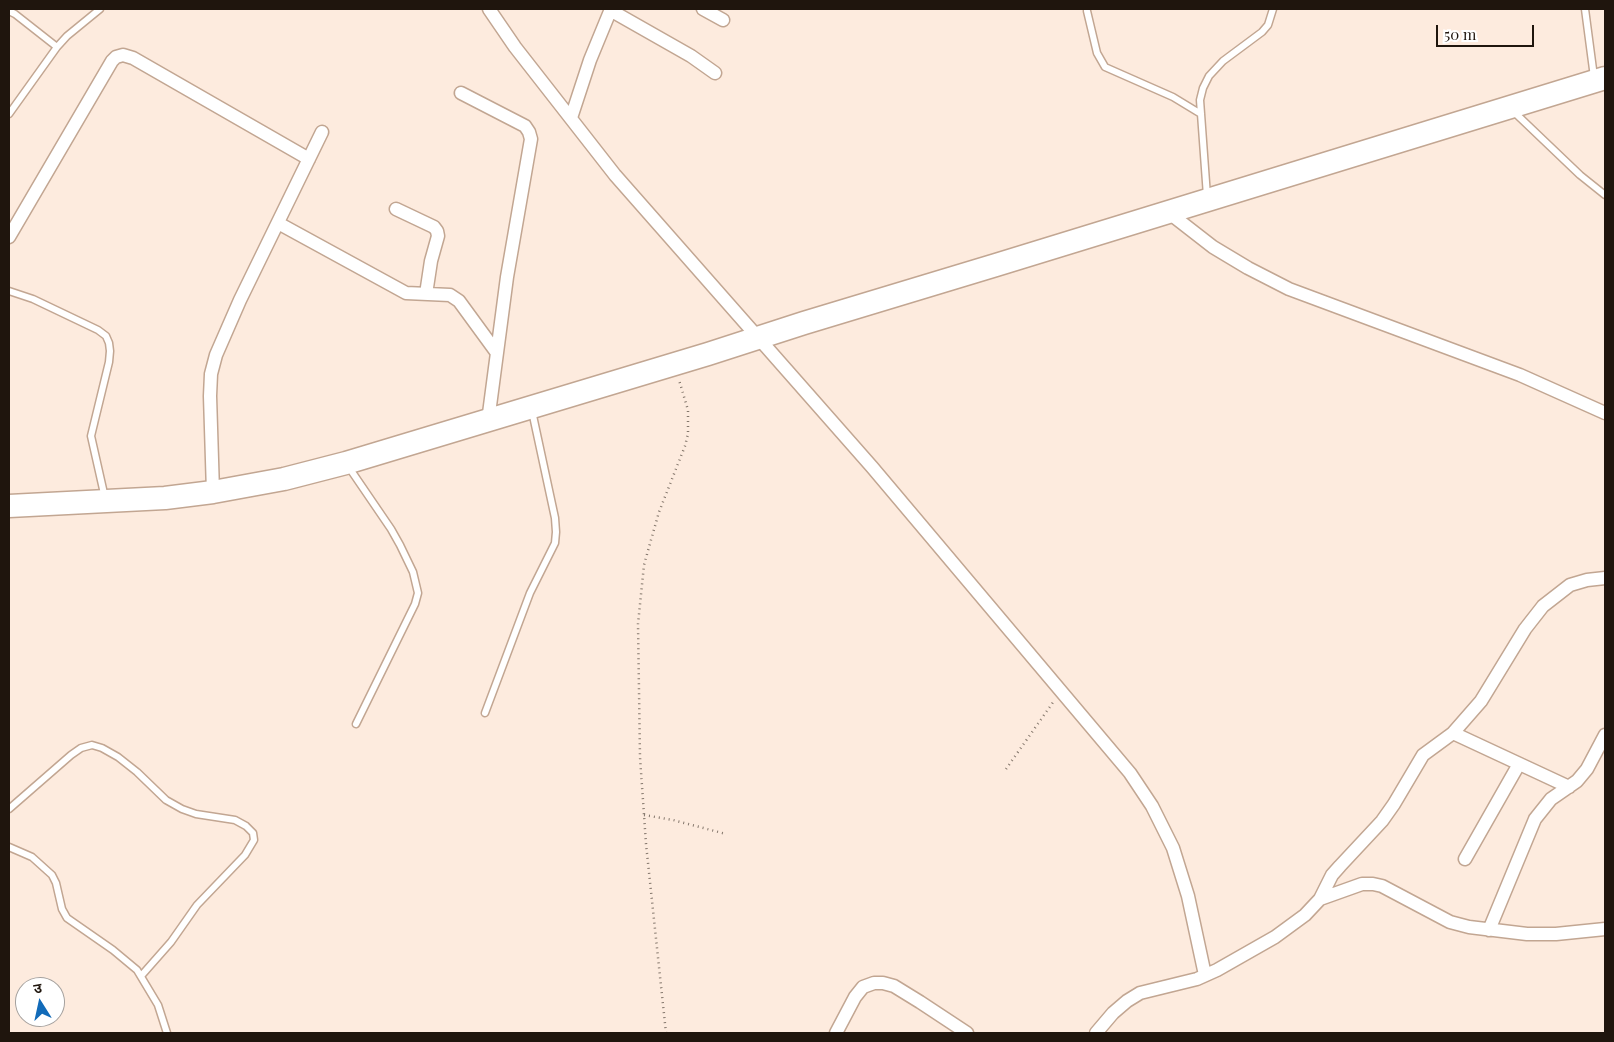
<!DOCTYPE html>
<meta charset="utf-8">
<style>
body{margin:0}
#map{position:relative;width:1614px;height:1042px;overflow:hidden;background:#fdebde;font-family:"Playfair Display","Noto Sans Devanagari",serif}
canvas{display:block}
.frame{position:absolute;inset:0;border:10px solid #1f150d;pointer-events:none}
.north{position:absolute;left:15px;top:977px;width:50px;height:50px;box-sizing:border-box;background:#fff;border:1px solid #a5a19e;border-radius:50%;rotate:350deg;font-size:14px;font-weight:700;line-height:20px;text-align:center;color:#1f150d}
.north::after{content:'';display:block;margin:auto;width:18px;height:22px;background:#126bb9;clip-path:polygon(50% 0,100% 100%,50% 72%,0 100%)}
.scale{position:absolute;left:1436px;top:25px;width:98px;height:22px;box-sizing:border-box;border:2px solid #1f150d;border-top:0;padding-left:6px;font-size:15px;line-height:18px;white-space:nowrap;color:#1f150d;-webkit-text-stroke:4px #fff;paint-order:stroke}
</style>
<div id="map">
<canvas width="1614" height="1042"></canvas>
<div class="frame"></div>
<div class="north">उ</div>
<div class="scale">50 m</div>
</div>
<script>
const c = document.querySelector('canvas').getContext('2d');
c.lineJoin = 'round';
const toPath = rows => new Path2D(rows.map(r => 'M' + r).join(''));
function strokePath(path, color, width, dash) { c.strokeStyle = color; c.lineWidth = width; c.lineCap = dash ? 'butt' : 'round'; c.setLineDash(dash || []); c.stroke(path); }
const path = toPath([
 [1006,769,1054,701],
 [644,815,673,820,726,834],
 [666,1033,646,844,640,757,638,624,644,565,651,540,659,512,685,446,688,434,688,410,679,380]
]);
const lane = toPath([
 [1585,9,1594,77],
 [9,11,15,14,57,47],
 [1087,11,1097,53,1105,67,1173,97,1201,114],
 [1513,111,1580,175,1605,195],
 [9,114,57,47,67,36,100,9],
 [1207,196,1200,100,1203,88,1209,76,1223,61,1262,32,1268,25,1273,9],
 [9,291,33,299,98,330,106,336,109,343,110,351,109,362,91,436,105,498],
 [348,466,391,529,400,545,413,572,418,593,415,604,356,724],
 [485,713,530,593,555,543,556,532,555,518,532,411],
 [9,809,71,755,81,748,92,745,102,748,118,757,137,772,166,800,182,809,196,814,235,820,246,826,253,833,254,840,245,855,197,905,171,942,141,976],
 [9,847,32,857,52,875,56,883,62,909,67,918,113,950,137,970,158,1005,167,1033]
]);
const street = toPath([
 [489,9,515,47,615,175,872,467,1130,773,1152,806,1173,848,1188,896,1205,975],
 [703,9,723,20],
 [610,10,691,56,715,73],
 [461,93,525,126,529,132,531,139,507,277,488,421],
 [571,118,590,60,611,9],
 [396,209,434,227,437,231,438,236,431,261,426,294],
 [1168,212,1213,247,1248,268,1289,289,1520,375,1605,413],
 [278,223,406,293,450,295,459,301,497,353],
 [9,237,112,61,116,57,123,55,133,58,309,159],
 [213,492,210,396,211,374,216,355,240,300,322,132],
 [1453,733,1569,787],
 [1465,859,1519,764],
 [1320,899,1362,884,1373,884,1382,886,1450,922,1469,927,1527,934,1556,934,1605,929],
 [1489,930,1535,819,1551,799,1577,781,1587,769,1605,735],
 [836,1033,855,997,863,987,874,983,883,983,894,986,920,1002,967,1033],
 [1096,1033,1113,1013,1127,1001,1140,993,1197,979,1217,970,1275,937,1305,915,1320,899,1332,875,1340,866,1382,821,1394,804,1423,755,1453,733,1481,701,1525,629,1543,606,1570,585,1587,580,1605,578]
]);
const highway = toPath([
 [9,506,165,498,213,492,284,479,346,463,708,354,804,323,996,265,1605,78]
]);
strokePath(lane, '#c2a692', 9);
strokePath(street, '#c2a692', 15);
strokePath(highway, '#c2a692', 25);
strokePath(path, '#84776c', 2.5, [1, 4]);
strokePath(lane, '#fff', 6);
strokePath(street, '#fff', 12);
strokePath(highway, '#fff', 22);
</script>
